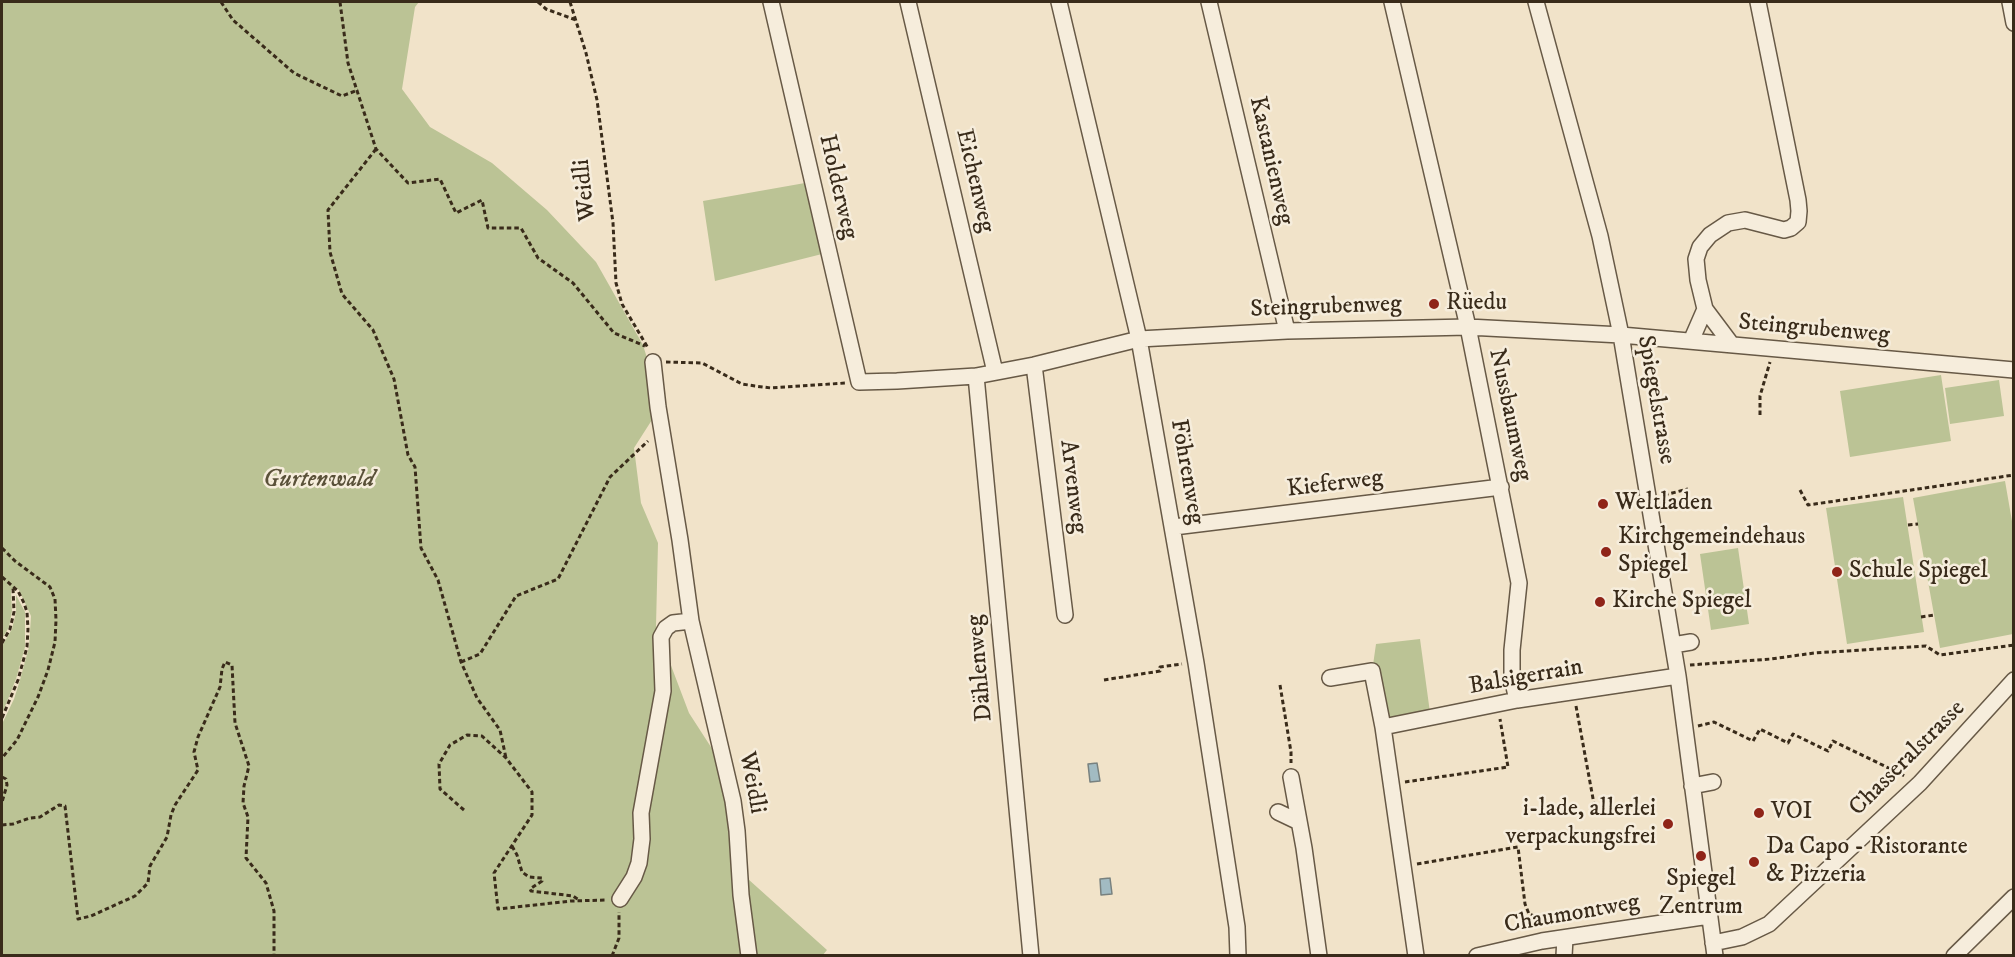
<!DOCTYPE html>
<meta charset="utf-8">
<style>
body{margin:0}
#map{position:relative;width:2015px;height:957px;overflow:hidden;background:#f1e3c9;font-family:"IM FELL DW Pica",serif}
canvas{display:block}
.frame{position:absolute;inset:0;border:3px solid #392b1a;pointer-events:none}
</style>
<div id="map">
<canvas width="2015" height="957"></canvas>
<div class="frame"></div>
</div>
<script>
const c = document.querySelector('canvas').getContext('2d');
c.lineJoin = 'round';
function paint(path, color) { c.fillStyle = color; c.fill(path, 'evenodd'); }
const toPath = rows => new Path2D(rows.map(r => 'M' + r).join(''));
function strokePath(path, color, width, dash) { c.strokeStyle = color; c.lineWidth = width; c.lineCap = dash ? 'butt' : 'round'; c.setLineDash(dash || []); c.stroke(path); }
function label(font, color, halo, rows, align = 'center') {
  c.font = font + ' "IM FELL DW Pica",serif'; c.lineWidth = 5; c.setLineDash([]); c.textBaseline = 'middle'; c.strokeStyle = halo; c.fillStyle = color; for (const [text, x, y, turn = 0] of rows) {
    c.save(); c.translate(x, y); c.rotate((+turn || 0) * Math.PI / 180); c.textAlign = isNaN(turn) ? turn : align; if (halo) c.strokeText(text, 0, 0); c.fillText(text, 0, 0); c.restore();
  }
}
const green = toPath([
 [2,2,419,2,415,7,402,89,430,127,492,163,547,210,596,262,643,345,651,371,657,412,634,448,641,503,658,543,656,626,689,713,720,761,738,870,827,950,822,956,2,955,2,724,14,699,20,680,29,647,31,616,19,590,15,587,11,590,12,611,9,627,2,639],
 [805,183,822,254,715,281,703,201],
 [1941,375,1951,441,1850,457,1840,391],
 [1999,380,2004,416,1950,424,1945,388],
 [2005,481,2013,527,2013,634,1940,648,1913,498],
 [1903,497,1924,632,1847,644,1826,508],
 [1738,548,1749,624,1711,630,1700,554],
 [16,595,25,612,25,647,16,679,2,714,2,646,12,629,16,612],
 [1420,639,1431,720,1382,727,1372,672,1376,644]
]);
const water = toPath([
 [1097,763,1100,781,1090,782,1088,764,1097,763],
 [1110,878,1112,894,1101,895,1100,879,1110,878]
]);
const path = toPath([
 [221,2,233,20,294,73,342,96,358,90],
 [340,2,348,63,376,149,408,183,440,179,456,213,482,200,488,228,521,228,538,258,573,283,614,333,645,346],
 [538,2,546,9,576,20],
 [570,2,586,53,597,100,613,223,616,283,622,304,648,348],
 [376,149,328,210,330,252,342,294,373,330,394,379,408,455,415,467,421,548,438,580,461,662,477,698,500,730,506,758],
 [666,362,702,363,742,384,755,386,771,388,846,383],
 [1760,415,1760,396,1770,362],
 [1800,490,1808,505,2014,475],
 [1664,495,1688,489],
 [1908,525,1918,524],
 [2,548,15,561,50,587,55,599,56,620,55,642,48,670,38,697,17,740,2,758],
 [2,577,18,591,24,603,27,612,28,629,27,647,18,680,2,718],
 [1921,617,1934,615],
 [2,643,10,629,14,612,13,588],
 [461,662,480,654,516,596,558,579,610,477,648,441],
 [1690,665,1771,659,1814,653,1926,646,1940,655,2014,645],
 [1104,680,1160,671,1160,667,1182,664],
 [1280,685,1291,752,1291,763],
 [1576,706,1594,804],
 [1698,726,1714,722,1753,741,1760,729,1788,743,1793,734,1828,751,1833,741,1905,776],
 [2,777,6,779,7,785,2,802],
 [1405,782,1508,767,1500,719],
 [464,810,440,789,439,764,450,745,467,735,482,736,506,758,532,792,532,815,494,873,498,909,571,901,607,900],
 [2,825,13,824,30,818,40,817,59,805,65,806,78,919,91,916,135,896,148,883,150,866,167,837,171,815,175,805,198,770,194,752,198,737,220,687,222,669,225,662,232,665,235,723,249,766,244,786,243,803,248,817,246,858,266,883,274,911,274,956],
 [512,846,517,855,522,872,529,877,542,878,542,881,530,889,531,891,573,896,579,900],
 [1417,864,1518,847,1525,904,1529,914,1540,918],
 [612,956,619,938,619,912]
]);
const minor = toPath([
 [771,2,859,382,897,381,976,376,1034,365,1139,339,1287,331,1468,327,1621,335,2014,370],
 [908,2,995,372],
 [1059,2,1139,339,1196,663,1237,927,1238,956],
 [1209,2,1287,331],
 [1392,2,1468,327,1519,583,1512,650,1512,678,1517,700],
 [1536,2,1600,236,1621,335,1678,676,1715,956],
 [2010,2,2014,23],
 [1691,341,1705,309],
 [1732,345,1705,309,1698,280,1696,259,1700,247,1710,235,1728,223,1745,220,1784,230,1791,228,1798,222,1799,211,1798,200,1758,2],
 [653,362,658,407,680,540,691,621,733,801,737,831,741,895,749,956],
 [1034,365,1065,615],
 [976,376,1031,956],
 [1174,527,1501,487],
 [1673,645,1691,642],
 [1330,678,1372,671,1383,727],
 [1291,777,1304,848,1319,956],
 [1692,786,1713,782],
 [1278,812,1299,822],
 [620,899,634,877,639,863,642,839,641,813,663,691,661,637,666,628,673,623,691,621],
 [1713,943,1742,937,1769,924,1920,783,2014,680],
 [1416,956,1383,727,1517,700,1678,676],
 [1477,956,1542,941,1709,916],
 [1564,956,1565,938],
 [1954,956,2014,897]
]);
const markers = [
 [1434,304,6,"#8f2418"],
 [1603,504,6,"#8f2418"],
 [1606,552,6,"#8f2418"],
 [1837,572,6,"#8f2418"],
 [1600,602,6,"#8f2418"],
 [1759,813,6,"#8f2418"],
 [1668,824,6,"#8f2418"],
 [1701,856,6,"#8f2418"],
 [1754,862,6,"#8f2418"]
];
const streetNames = [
 ["Kastanienweg",1270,161,77],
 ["Eichenweg",974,181,77],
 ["Holderweg",837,187,77],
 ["Weidli",586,190,-96],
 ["Steingrubenweg",1326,308,-2],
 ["Steingrubenweg",1814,330,5],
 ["Spiegelstrasse",1655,400,80],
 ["Nussbaumweg",1509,415,78],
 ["Föhrenweg",1186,472,80],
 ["Kieferweg",1335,485,-7],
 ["Arvenweg",1072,487,83],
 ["Dählenweg",981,668,-95],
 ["Balsigerrain",1526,678,-10],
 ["Chasseralstrasse",1908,759,-45],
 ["Weidli",751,783,79],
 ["Chaumontweg",1572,915,-10]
];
const poiNames = [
 ["Rüedu",1446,304],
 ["Weltladen",1615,504],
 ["Kirchgemeindehaus",1618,538],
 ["Spiegel",1618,566],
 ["Schule Spiegel",1849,572],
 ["Kirche Spiegel",1612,602],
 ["i-lade, allerlei",1656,810,"right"],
 ["verpackungsfrei",1656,838,"right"],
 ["VOI",1771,813],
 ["Da Capo - Ristorante",1766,848],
 ["& Pizzeria",1766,876],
 ["Spiegel",1701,880,"center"],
 ["Zentrum",1701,908,"center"]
];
const parkNames = [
 ["Gurtenwald",319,481]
];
paint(green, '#bbc395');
paint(water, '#a2bbc2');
strokePath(water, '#78817f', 1.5);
strokePath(minor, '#675946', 18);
strokePath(path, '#392b1a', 3, [4.5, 3]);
strokePath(minor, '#f6eddc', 15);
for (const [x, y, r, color] of markers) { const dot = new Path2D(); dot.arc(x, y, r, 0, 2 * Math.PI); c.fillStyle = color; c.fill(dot); strokePath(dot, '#f6eddc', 2); }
label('24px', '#392b1a', '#f6eddc', streetNames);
label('24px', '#392b1a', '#f6eddc', poiNames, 'left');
label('italic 24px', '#5a5139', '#f6eddc', parkNames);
</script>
